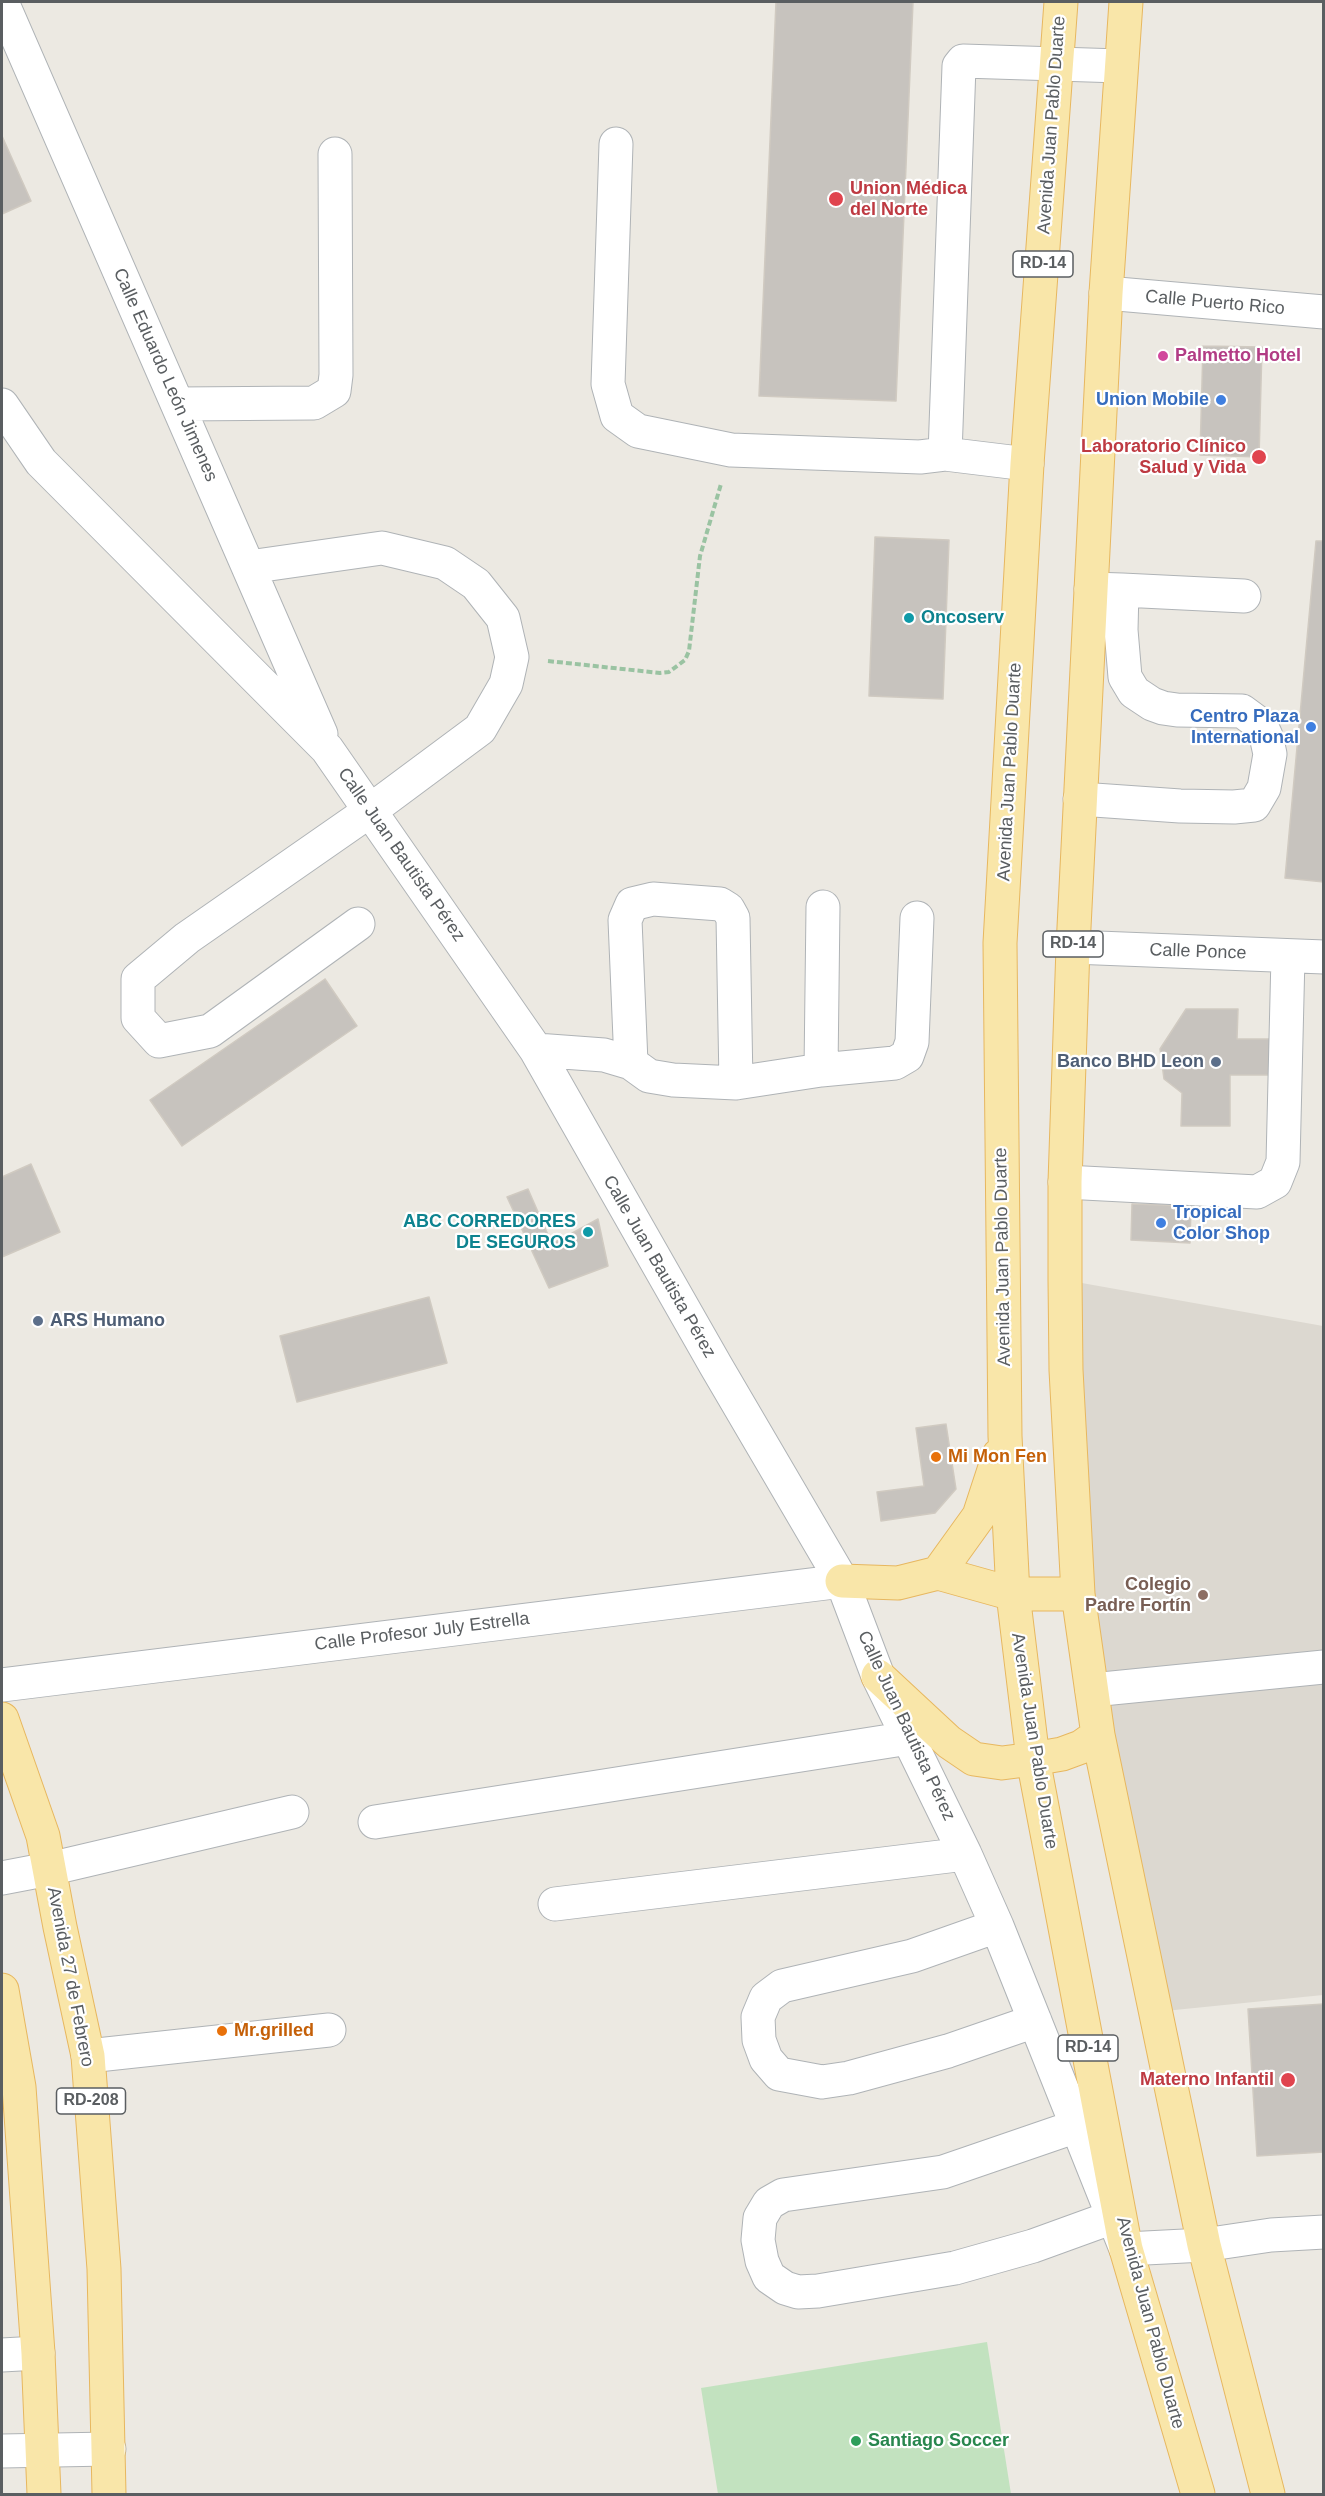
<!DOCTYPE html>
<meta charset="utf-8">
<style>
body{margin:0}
#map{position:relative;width:1325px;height:2496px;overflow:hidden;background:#ece9e2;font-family:Helvetica,sans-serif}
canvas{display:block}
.frame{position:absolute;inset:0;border:3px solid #5a5e61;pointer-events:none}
</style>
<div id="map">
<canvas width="1325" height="2496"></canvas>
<div class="frame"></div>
</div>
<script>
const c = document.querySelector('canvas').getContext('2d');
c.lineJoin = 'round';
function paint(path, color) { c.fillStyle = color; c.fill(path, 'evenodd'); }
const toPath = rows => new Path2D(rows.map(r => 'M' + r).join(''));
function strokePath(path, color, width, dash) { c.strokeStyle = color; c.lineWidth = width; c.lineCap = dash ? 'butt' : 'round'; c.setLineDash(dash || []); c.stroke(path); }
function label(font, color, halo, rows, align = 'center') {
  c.font = font + ' Helvetica,sans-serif'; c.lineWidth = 4.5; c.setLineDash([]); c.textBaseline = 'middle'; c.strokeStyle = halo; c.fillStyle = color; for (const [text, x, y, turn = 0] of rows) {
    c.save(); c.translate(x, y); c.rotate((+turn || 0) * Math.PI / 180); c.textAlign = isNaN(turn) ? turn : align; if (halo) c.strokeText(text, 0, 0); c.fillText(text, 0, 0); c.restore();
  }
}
const education = toPath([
 [1065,1280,1323,1326,1323,1995,1155,2012,1092,1690]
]);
const green = toPath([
 [987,2342,1011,2494,718,2494,701,2388]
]);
const building = toPath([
 [776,2,913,2,896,401,759,396,776,2],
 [2,136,31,201,2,214,2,136],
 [1203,346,1262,347,1259,457,1200,455,1203,346],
 [875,537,949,540,943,699,869,696,875,537],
 [1316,541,1324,541,1324,882,1285,878,1316,541],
 [325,979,357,1026,182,1146,150,1100,325,979],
 [1186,1009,1238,1009,1237,1039,1271,1039,1271,1075,1230,1075,1230,1126,1181,1126,1182,1093,1164,1079,1160,1049,1186,1009],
 [31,1164,60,1232,2,1257,2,1177,31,1164],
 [528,1189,552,1244,598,1219,608,1266,549,1288,507,1197,528,1189],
 [1132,1204,1191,1206,1190,1243,1131,1240,1132,1204],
 [429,1297,447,1363,297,1402,280,1336,429,1297],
 [946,1424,956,1489,935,1513,881,1521,877,1492,924,1486,916,1428,946,1424],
 [1324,2004,1324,2152,1257,2156,1248,2009,1324,2004]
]);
const path = toPath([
 [548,661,660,673,669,672,685,660,689,651,700,556,721,484]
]);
const minor = toPath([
 [2,2,321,734],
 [616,144,608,384,617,416,638,431,731,450,920,457,945,454,959,66,963,61,1120,66],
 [1106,293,1324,312],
 [178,404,314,403,334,391,336,375,335,154],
 [2,405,41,462,327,749,536,1050,716,1366,842,1581,878,1676,965,1854,997,1926,1126,2249,1204,2245,1271,2235,1324,2232],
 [945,454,1027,464],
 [249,567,382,548,445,563,476,584,503,618,512,657,506,684,480,729,371,810,187,938,138,979,138,1018,159,1041,210,1031,358,924],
 [1122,590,1244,596],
 [1080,799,1180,806,1234,807,1254,805,1264,788,1270,754,1266,736,1261,725,1242,711,1177,710,1163,708,1152,704,1134,692,1125,677,1121,630,1122,590,1091,589],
 [1073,947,1324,957],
 [536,1050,604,1055,631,1063,649,1076,673,1080,736,1083,821,1070,895,1063,907,1056,912,1042,917,918],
 [631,1063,625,920,632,904,653,899,720,904,728,909,733,918,736,1083],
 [821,1070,823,907],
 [1065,1182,1257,1192,1275,1182,1283,1162,1288,956],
 [2,1685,842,1581],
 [1092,1690,1324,1667],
 [375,1822,909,1738],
 [2,1878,49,1869,292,1812],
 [555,1904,965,1854],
 [997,1926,912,1956,782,1986,766,1998,758,2017,759,2040,766,2059,779,2074,822,2082,849,2078,948,2051,1035,2021],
 [88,2056,329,2030],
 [1077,2126,943,2172,783,2195,769,2203,760,2218,758,2240,762,2261,769,2277,785,2288,798,2292,818,2291,955,2268,1033,2246,1113,2217],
 [2,2355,38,2353],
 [2,2451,109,2449]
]);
const major = toPath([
 [1061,2,1027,464,1000,943,1005,1436,1013,1594,1033,1759,1126,2249,1198,2494],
 [1126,2,1106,293,1073,947,1065,1182,1065,1280,1066,1370,1073,1499,1078,1594,1098,1735,1204,2245,1268,2494],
 [938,1573,1013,1594,1078,1594],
 [842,1581,898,1583,938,1573,979,1516,999,1455],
 [878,1676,949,1742,974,1759,1002,1763,1033,1759,1062,1754,1081,1747,1098,1735],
 [2,1719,43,1836,60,1927,88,2056,104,2269,109,2494],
 [2,1990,19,2087,38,2353,44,2494]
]);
const markers = [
 [836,199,8,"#e0444e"],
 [1163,356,6,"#d1479c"],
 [1221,400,6,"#3f7fe0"],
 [1259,457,8,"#e0444e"],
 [909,618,6,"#0f9aa8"],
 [1311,727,6,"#3f7fe0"],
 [1216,1062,6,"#5c6f8a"],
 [1161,1223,6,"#3f7fe0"],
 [588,1232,6,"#0f9aa8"],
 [38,1321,6,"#5c6f8a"],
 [936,1457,6,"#e8710a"],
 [1203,1595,6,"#8d6e63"],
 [222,2031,6,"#e8710a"],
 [1288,2080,8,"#e0444e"],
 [856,2441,6,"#2e9e5b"]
];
const shields = [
 [1043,264,60],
 [1073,944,60],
 [1088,2048,60],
 [91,2101,69]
];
const shieldNames = [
 ["RD-14",1043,264],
 ["RD-14",1073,944],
 ["RD-14",1088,2048],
 ["RD-208",91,2101]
];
const streetNames = [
 ["Avenida Juan Pablo Duarte",1052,125,-86],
 ["Calle Puerto Rico",1215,303,5],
 ["Calle Eduardo León Jimenes",165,375,66],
 ["Avenida Juan Pablo Duarte",1010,772,-87],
 ["Calle Juan Bautista Pérez",401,855,55],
 ["Calle Ponce",1198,952,2],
 ["Avenida Juan Pablo Duarte",1003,1257,-91],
 ["Calle Juan Bautista Pérez",659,1267,60],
 ["Calle Profesor July Estrella",422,1632,-7],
 ["Calle Juan Bautista Pérez",906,1726,65],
 ["Avenida Juan Pablo Duarte",1034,1741,81],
 ["Avenida 27 de Febrero",70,1977,79],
 ["Avenida Juan Pablo Duarte",1150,2323,75]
];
const healthNames = [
 ["Union Médica",850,189,"left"],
 ["del Norte",850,210,"left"],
 ["Laboratorio Clínico",1246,447],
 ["Salud y Vida",1246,468],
 ["Materno Infantil",1274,2080]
];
const hotelNames = [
 ["Palmetto Hotel",1175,356]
];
const shopNames = [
 ["Union Mobile",1209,400],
 ["Centro Plaza",1299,717],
 ["International",1299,738],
 ["Tropical",1173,1213,"left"],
 ["Color Shop",1173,1234,"left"]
];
const cultureNames = [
 ["Oncoserv",921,618],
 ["ABC CORREDORES",576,1222,"right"],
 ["DE SEGUROS",576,1243,"right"]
];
const serviceNames = [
 ["Banco BHD Leon",1204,1062],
 ["ARS Humano",50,1321,"left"]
];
const foodNames = [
 ["Mi Mon Fen",948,1457],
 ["Mr.grilled",234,2031]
];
const educationNames = [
 ["Colegio",1191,1585],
 ["Padre Fortín",1191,1606]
];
const leisureNames = [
 ["Santiago Soccer",868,2441]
];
paint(education, '#dcd8d0');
paint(green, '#c2e2bf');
paint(building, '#c7c3be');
strokePath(building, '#d0cac1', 1.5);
strokePath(minor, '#afb3b6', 35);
strokePath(major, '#e7b75f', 35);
strokePath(path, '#9ac3a2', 4, [6, 3]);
strokePath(minor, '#fff', 33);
strokePath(major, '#f9e6a9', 33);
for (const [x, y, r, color] of markers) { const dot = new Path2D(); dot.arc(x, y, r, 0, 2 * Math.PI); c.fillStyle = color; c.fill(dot); strokePath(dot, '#fff', 2); }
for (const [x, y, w] of shields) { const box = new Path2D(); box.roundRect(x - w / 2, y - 13, w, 26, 4.5); c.fillStyle = '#fff'; c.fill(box); strokePath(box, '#5a5e61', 1.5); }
label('bold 16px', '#5a5e61', null, shieldNames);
label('18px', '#5a5e61', '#fff', streetNames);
label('bold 18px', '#be3a42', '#fff', healthNames, 'right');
label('bold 18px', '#b23c85', '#fff', hotelNames, 'left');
label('bold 18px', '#366cbe', '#fff', shopNames, 'right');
label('bold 18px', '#0d838f', '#fff', cultureNames, 'left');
label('bold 18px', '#4e5e75', '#fff', serviceNames, 'right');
label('bold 18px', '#c56008', '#fff', foodNames, 'left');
label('bold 18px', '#785e54', '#fff', educationNames, 'right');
label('bold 18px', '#27864d', '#fff', leisureNames, 'left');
</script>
